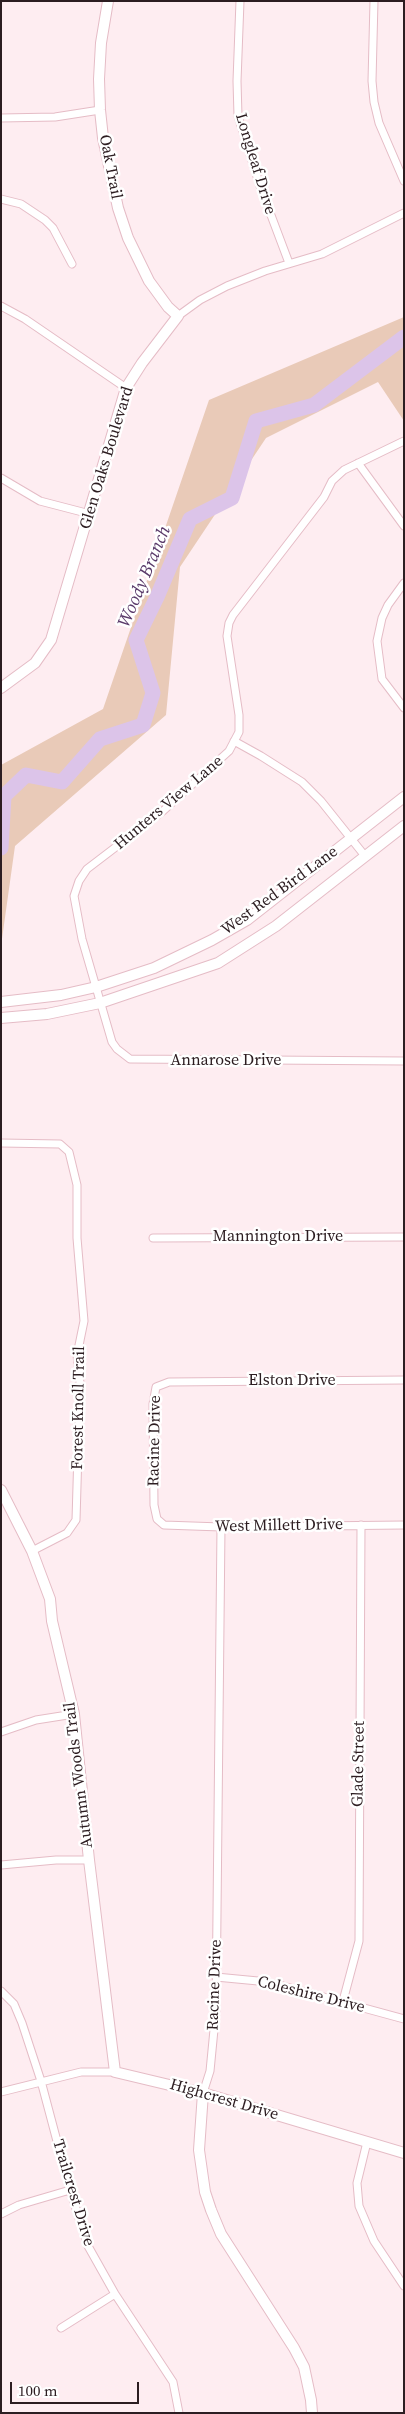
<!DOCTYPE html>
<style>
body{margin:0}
#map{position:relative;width:405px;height:2414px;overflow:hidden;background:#feedf1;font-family:"Source Serif 4",serif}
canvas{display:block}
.frame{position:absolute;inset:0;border:2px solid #2c1d21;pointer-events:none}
.scale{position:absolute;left:10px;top:2382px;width:129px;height:22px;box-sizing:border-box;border:2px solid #2c1d21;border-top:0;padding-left:6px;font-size:15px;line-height:18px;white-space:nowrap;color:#2c1d21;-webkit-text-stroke:4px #fff;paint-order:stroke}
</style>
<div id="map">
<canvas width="405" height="2414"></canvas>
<div class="frame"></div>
<div class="scale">100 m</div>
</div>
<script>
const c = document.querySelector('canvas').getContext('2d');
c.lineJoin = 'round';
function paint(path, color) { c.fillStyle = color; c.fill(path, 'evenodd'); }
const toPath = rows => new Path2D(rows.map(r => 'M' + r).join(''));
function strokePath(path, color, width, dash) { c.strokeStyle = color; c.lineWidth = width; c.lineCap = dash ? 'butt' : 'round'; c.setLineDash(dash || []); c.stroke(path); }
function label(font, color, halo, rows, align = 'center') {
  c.font = font + ' "Source Serif 4",serif'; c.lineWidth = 5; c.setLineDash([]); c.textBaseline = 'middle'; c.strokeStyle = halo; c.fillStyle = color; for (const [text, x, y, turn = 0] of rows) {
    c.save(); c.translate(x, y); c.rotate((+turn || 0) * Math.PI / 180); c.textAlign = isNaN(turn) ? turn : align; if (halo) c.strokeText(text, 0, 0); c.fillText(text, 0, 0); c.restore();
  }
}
const green = toPath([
 [404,317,404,421,378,382,266,438,180,567,166,715,15,846,1,946,1,765,103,709,209,400]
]);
const river = toPath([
 [1,848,4,796,26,775,62,782,100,739,143,725,153,693,136,640,157,597,190,519,232,498,256,421,314,405,404,337]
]);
const street = toPath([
 [240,1,237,81,238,116,260,186,289,263],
 [374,1,372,81,374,102,379,123,404,181],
 [1,118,55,117,100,110],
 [1,199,21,204,45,220,53,228,72,264],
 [1,306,25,319,126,388],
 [178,316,200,300,227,286,265,271,322,254,404,213],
 [404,441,344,470,332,481,324,497,233,615,229,623,227,636,239,715,239,732,229,751,163,811,87,869,79,881,74,896,82,939,112,1042,117,1049,130,1059,404,1061],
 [358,463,404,526],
 [1,478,40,501,90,514],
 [404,583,388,605,382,618,377,641,382,679,404,708],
 [234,741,261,756,302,782,321,801,365,856],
 [1,1143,60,1144,69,1152,77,1185,77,1238,84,1321,77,1355,80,1383,76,1520,67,1533,32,1551],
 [153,1238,404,1237],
 [404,1380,169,1382,156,1387,153,1404,154,1505,157,1519,164,1525,221,1527,404,1525],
 [1,1732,36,1720,74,1714],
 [1,1865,56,1860,89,1860],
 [216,1977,258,1981,283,1986,404,2019],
 [1,1991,14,2004,22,2023,41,2081,70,2190,88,2246,115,2294,173,2382,179,2413],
 [343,2001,359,1941,361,1525],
 [1,2092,81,2072,115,2072],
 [203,2093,210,2071,216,2009,221,1527],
 [367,2142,357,2183,359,2206,374,2241,404,2286],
 [1,2214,19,2205,70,2190],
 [61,2328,115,2294]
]);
const secondary = toPath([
 [1,688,35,663,51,640,126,388,142,363,178,316,168,307,149,281,128,238,118,208,103,138,100,110,99,79,101,43,108,1],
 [1,1002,61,995,96,987,154,968,212,940,247,920,404,797],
 [1,1018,47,1014,100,1003,218,963,276,926,404,826],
 [1,1490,32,1551,50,1599,52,1621,74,1714,89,1860,115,2072,203,2093,404,2153],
 [203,2093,199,2150,205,2192,211,2210,221,2234,294,2348,304,2367,311,2400,312,2413]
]);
const streetNames = [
 ["Longleaf Drive",255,164,73],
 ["Oak Trail",110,167,79],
 ["Glen Oaks Boulevard",107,458,-73],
 ["Hunters View Lane",169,803,-40],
 ["West Red Bird Lane",280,891,-36],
 ["Annarose Drive",226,1061],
 ["Mannington Drive",278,1237],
 ["Elston Drive",292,1381],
 ["Forest Knoll Trail",79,1408,-89],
 ["Racine Drive",155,1441,-89],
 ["West Millett Drive",279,1526,-1],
 ["Glade Street",359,1764,-89],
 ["Autumn Woods Trail",79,1775,-97],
 ["Racine Drive",215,1985,-88],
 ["Coleshire Drive",311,1995,14],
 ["Highcrest Drive",224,2100,16],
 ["Trailcrest Drive",73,2193,73]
];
const waterNames = [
 ["Woody Branch",145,577,-67]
];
paint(green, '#e9cab8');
strokePath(river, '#dcc4e9', 15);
strokePath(street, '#e5bcc6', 9);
strokePath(secondary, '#e5bcc6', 12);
strokePath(street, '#fff', 7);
strokePath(secondary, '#fff', 10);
label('16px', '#2c1d21', '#fff', streetNames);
label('italic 18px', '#5a3a6a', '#fff', waterNames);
</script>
